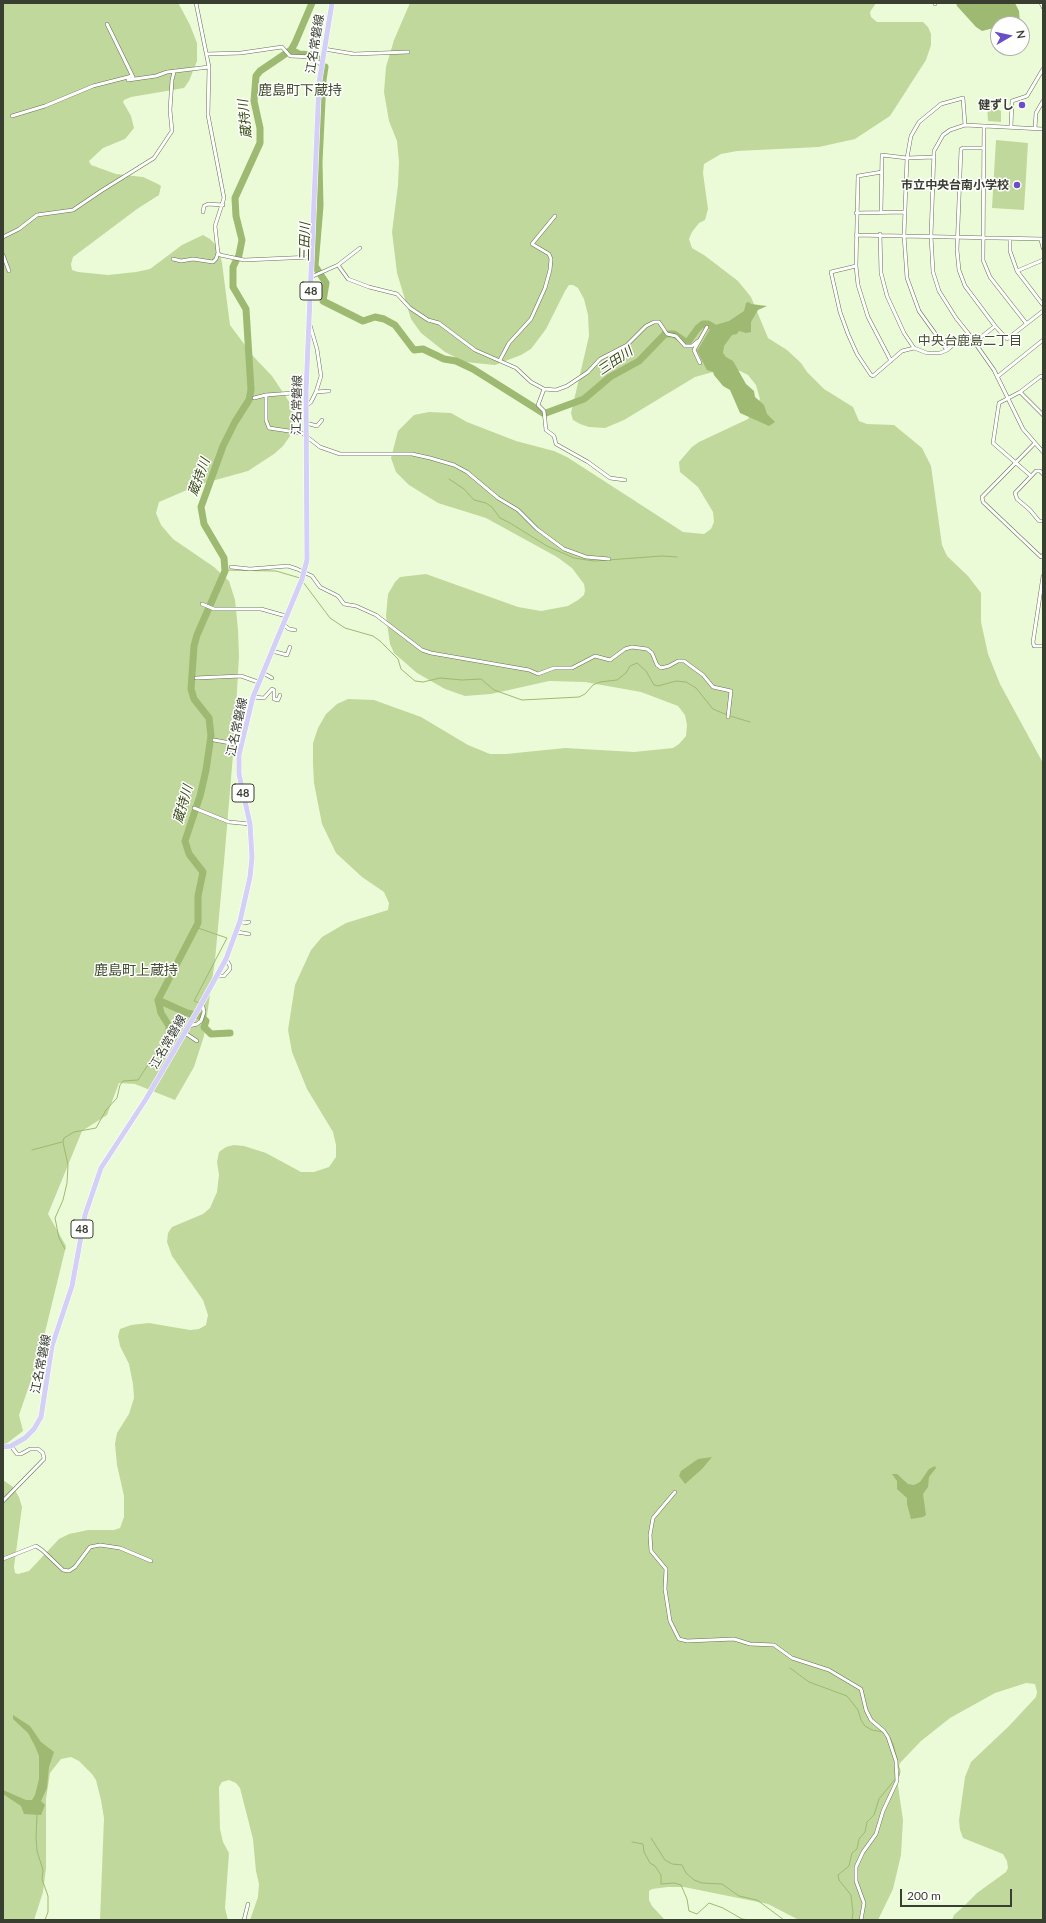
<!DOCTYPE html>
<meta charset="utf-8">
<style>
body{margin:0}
#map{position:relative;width:1046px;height:1923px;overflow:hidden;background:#ecfbd7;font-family:Lato,sans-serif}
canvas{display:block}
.frame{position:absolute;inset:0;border:4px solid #383e30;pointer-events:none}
.north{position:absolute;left:990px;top:16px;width:40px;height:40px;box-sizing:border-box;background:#fff;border:1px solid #afb2ac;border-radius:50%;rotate:81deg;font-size:11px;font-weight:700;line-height:16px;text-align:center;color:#383e30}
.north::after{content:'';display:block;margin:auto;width:14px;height:18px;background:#6a4ec7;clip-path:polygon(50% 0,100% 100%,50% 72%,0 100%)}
.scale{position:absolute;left:900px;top:1889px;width:112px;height:18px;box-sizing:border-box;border:2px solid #383e30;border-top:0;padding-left:5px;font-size:12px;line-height:14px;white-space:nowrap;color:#383e30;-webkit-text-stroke:3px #fff;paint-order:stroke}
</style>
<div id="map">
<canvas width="1046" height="1923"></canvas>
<div class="frame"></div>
<div class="north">N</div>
<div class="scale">200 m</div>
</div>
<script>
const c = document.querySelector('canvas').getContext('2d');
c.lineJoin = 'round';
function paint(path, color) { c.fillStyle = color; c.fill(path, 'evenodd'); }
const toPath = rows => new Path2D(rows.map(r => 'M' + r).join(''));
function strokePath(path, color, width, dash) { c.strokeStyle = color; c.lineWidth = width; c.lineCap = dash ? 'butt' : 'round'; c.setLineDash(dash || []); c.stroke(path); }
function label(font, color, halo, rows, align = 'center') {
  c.font = font + ' Lato,"Noto Sans JP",sans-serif'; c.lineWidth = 3; c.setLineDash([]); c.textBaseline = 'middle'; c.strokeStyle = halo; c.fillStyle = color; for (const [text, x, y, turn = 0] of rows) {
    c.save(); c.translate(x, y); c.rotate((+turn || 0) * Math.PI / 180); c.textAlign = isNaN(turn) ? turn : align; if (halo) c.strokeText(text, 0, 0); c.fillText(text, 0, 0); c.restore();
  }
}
const green = toPath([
 [3,3,178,3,181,8,190,25,197,43,197,61,189,81,184,88,131,97,124,100,123,102,131,116,134,128,125,139,103,148,89,161,91,165,116,174,143,177,158,184,161,186,159,195,137,209,73,257,71,264,72,270,78,272,108,275,136,272,150,269,182,245,203,235,210,239,218,247,222,263,230,325,253,356,272,376,292,406,294,424,290,436,283,446,274,454,248,471,201,484,159,502,156,513,161,525,173,539,214,567,229,581,235,600,238,629,239,656,234,743,224,862,215,960,204,1036,194,1067,175,1100,135,1084,119,1083,107,1115,82,1131,48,1214,66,1246,39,1357,19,1415,23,1431,6,1444,3,1444],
 [410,3,876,3,870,12,871,17,877,22,923,22,928,27,931,34,931,45,926,60,890,116,855,139,819,147,737,151,721,154,704,164,703,173,708,209,705,220,699,223,692,232,689,239,692,248,704,255,738,281,751,297,768,338,787,350,801,363,807,372,824,389,853,407,859,421,867,424,894,425,922,448,931,466,942,545,947,556,968,576,981,593,981,622,988,654,1000,684,1043,763,1043,1920,952,1920,954,1915,964,1906,977,1893,1006,1872,1008,1868,1007,1861,1003,1854,963,1838,960,1830,959,1820,965,1777,971,1762,1009,1726,1036,1697,1037,1692,1035,1684,1026,1683,995,1693,950,1718,921,1741,900,1763,896,1772,903,1820,901,1855,893,1889,878,1920,799,1920,768,1904,684,1887,668,1887,652,1889,649,1891,649,1900,652,1906,665,1920,250,1920,258,1897,259,1884,256,1871,253,1839,240,1788,236,1783,229,1780,222,1782,219,1787,220,1829,223,1842,229,1853,225,1908,228,1920,100,1920,104,1818,101,1800,96,1780,92,1774,79,1761,71,1757,61,1759,50,1773,46,1799,46,1868,43,1892,34,1920,3,1920,3,1480,13,1487,19,1497,22,1507,14,1567,15,1573,18,1574,29,1571,59,1539,69,1534,88,1530,114,1530,120,1528,124,1517,124,1496,117,1465,115,1444,117,1433,129,1414,134,1398,133,1384,129,1364,120,1346,118,1336,120,1329,131,1325,149,1323,190,1330,199,1329,206,1325,208,1315,203,1300,172,1256,167,1242,168,1233,172,1227,203,1214,210,1208,217,1192,219,1175,217,1162,219,1152,226,1147,234,1145,244,1146,266,1153,301,1172,314,1172,329,1167,336,1157,336,1145,333,1132,307,1089,292,1052,288,1030,295,985,311,950,322,937,346,923,388,910,389,903,384,892,362,877,336,853,322,824,314,783,313,764,313,743,318,728,326,714,337,704,348,699,374,700,421,717,468,745,490,754,506,754,565,748,634,752,673,748,679,744,686,736,687,725,685,715,678,706,641,692,585,682,549,681,491,694,465,696,445,689,417,673,394,653,390,644,386,616,388,594,395,582,400,577,426,574,518,607,541,611,568,606,578,600,584,595,585,590,584,584,572,568,557,557,486,518,438,503,409,485,396,472,391,458,398,431,414,415,429,412,451,413,467,422,516,441,554,451,567,457,683,532,704,534,711,529,714,522,713,512,698,487,680,472,679,462,692,447,699,442,748,419,760,399,756,385,748,375,740,371,720,370,695,377,624,420,605,428,589,427,580,424,573,420,571,413,589,336,588,315,584,299,578,288,573,285,569,285,565,291,546,329,531,349,521,355,495,365,465,362,445,352,421,333,411,319,397,273,392,232,398,185,399,162,397,141,389,121,384,92,386,67,394,40],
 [987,104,1001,111,1001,122,988,121],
 [996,140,1028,143,1024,210,992,208]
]);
const water = toPath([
 [956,3,1015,3,1019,11,1020,24,998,24,998,27,982,31,976,27,957,6],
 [749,302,751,304,767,306,758,310,751,322,751,332,746,333,739,331,737,334,732,335,724,346,723,353,726,357,733,361,746,384,754,391,755,397,764,405,767,414,775,422,769,426,740,413,730,390,723,386,714,375,713,372,707,370,697,351,712,326,729,321,744,311,746,303],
 [712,1457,702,1469,685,1484,679,1476,681,1471,698,1459],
 [935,1466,936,1468,929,1477,928,1487,923,1494,926,1515,923,1517,911,1519,907,1504,907,1498,897,1489,897,1481,892,1474,897,1474,908,1484,914,1485,920,1482,929,1469],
 [13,1715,30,1726,41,1742,54,1752,49,1767,47,1788,41,1801,45,1805,41,1815,24,1814,21,1806,3,1794,3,1790,26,1800,32,1800,35,1795,39,1779,39,1756,35,1746,28,1733,13,1719]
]);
const stream = toPath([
 [449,479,464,489,474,500,486,503,492,507,500,518,510,523,547,546,574,558,594,561,662,556,677,557],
 [225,570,276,571,300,578],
 [303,582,330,618,345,628,373,636,380,641,398,659,401,669,415,681,423,682,440,678,462,680,481,679,494,690,522,700,579,697,585,694,593,685,600,682,617,680,626,673,630,666,637,663,646,671,654,685,658,686,676,681,686,682,696,688,713,709,727,715],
 [730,716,750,722],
 [195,927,227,938,194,1001,199,1003],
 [205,1014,206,1021],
 [32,1150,62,1142],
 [65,1249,59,1238,55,1218,63,1200,67,1183,68,1165,63,1142,64,1138,74,1132,96,1128,106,1110,117,1098,120,1085,123,1081,138,1080,169,1033],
 [790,1668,809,1682,847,1696,858,1710,861,1720,865,1726,872,1730,883,1732],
 [889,1736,893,1744,897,1759],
 [897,1762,900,1771,899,1776],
 [37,1814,36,1838,37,1851,43,1870,42,1879,48,1896,48,1912,45,1920],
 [651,1838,665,1860,672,1864,682,1865,686,1873,694,1880,702,1883,722,1884,739,1896,757,1900,784,1920],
 [632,1842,643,1844,644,1852,650,1863,655,1866,661,1875,661,1884,674,1883,681,1885,687,1899,689,1911,697,1914,709,1903,723,1908,742,1919,749,1920],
 [852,1920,853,1913,851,1895,839,1880,838,1875,849,1866,852,1853,857,1849,859,1839,865,1832,867,1822,874,1815,879,1799,896,1778]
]);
const river = toPath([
 [291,50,299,54,314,55,319,60],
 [325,67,323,80,319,162,320,206,315,266,326,283,323,301,363,321,375,317,384,319,395,325,414,350,423,349,444,359,456,361,473,369,543,413],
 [546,413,584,399,610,377,639,361,665,334,674,334,687,343,698,328,703,324,708,324,719,331],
 [158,1000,187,1013,200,1016,206,1021,204,1027,211,1034,230,1033],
 [169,1033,169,1026,161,1013,158,1000,198,923,198,896,203,872,189,854,185,841,200,796,206,770,211,736,209,718,194,699,191,689,194,646,197,635,225,571,224,558,204,524,201,507,223,446,235,422,249,400,251,390,246,309,233,287,233,267,239,255,242,240,236,216,235,198,260,143,260,128,254,101,256,76,260,71,291,50,295,43,312,3]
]);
const minor = toPath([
 [196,3,209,67,208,115,224,198,215,226,218,253,220,255,244,260,312,257],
 [1041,3,1043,7],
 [935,4,935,3],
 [107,24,133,77],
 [324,49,354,54,408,52],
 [206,54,241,53,282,47,290,56,313,57,321,65],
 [128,80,156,76,167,72,209,67],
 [12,116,45,106,93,86,132,76],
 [965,125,963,98,941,104,919,122,911,136,907,158,904,235,907,278,919,311,947,350,968,333],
 [984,126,983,260,990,277,1026,323],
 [1011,127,1012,101,1027,96,1043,69],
 [1035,128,1036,113,1043,101],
 [1043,129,965,125,950,130,943,135,934,151,931,236,933,272,939,291,956,318,968,333,994,370,1023,429,1043,452],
 [984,148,963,148,961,149,957,250,959,270,965,286,995,326],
 [882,172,858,176,856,266,858,285,868,317,891,361],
 [881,211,882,155,907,158,934,157],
 [203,212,204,206,208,204,223,205],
 [856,213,905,212],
 [880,234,881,273,887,296,904,333,914,348],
 [856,235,1043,239],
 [3,237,19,229,37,215,73,210,101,191,154,158,172,131,170,110,172,80,174,72],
 [1010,239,1010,251,1017,271,1043,305],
 [1041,240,1043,248],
 [3,255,9,271],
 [173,259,181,261,193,259,213,262,216,259,218,253],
 [338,265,360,248],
 [856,266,831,272,840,312,848,334,857,354,871,375,873,376,902,351,914,348,927,353,940,353,947,350],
 [1017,271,1043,260],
 [311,277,338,265,348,279,369,287,397,294,410,308,428,320,439,323,475,350,516,368,531,382,544,389,556,390,567,386,588,372,600,359,627,345,646,326,654,322,659,322,667,334,676,336,685,346,692,346,698,341],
 [975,342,995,326,1007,339,1043,311],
 [500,360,509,343,531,319,545,288,550,270,551,259,549,254,532,244,555,216],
 [700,363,694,350,707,327],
 [997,377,1043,340],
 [544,389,538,405,544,411,546,430,554,436,556,444,588,462,610,478,625,480],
 [316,392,329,391],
 [1020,392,1043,415],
 [266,395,266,420,269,428,302,433,320,447,340,454,412,454,430,458,454,465,467,472,498,498,518,510,537,529,564,549,586,557,609,559],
 [254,398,266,395,306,392],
 [306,406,311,402,316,392,321,376,317,349,310,325],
 [306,423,317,426,322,420],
 [1034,444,982,497,983,502,1041,557,1043,555],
 [1043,474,1040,471,1036,471,1015,493,1017,499,1030,510,1039,521,1043,521],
 [1031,476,993,443,999,403,1020,392,1041,376,1043,378],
 [231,567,250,569,288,566,297,569,312,576,320,587,338,596,344,604,356,606,376,615,422,650,431,653,529,670,538,674,554,668,572,668,595,656,610,660,625,649,632,647,647,649,652,653,657,665,661,668,669,666,678,661,684,661,703,675,713,687,731,691,728,717],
 [1043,576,1033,642,1034,646,1043,646],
 [202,604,214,609,261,609,286,616],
 [283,624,289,629,295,630],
 [272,651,287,655,290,647],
 [263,673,272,678],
 [196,678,241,676,258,682],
 [253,697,264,698,272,689,274,690,274,699,278,700,280,695],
 [214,740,241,745],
 [194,808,229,822,250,824],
 [240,921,245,923,249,922],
 [237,932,249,934],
 [217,976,224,976,230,969,230,966,226,959],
 [189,1026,197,1024,201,1021,204,1012,203,1007,201,1005],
 [185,1033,197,1041],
 [675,1492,653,1518,650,1535,651,1551,666,1569,665,1589,670,1621,679,1639,687,1641,734,1639,750,1644,774,1645,792,1658,829,1670,861,1689,866,1710,871,1720,884,1731,888,1737,896,1761,897,1781,883,1811,876,1834,863,1852,856,1867,856,1881,864,1903,861,1920],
 [3,1501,44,1459,43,1453,38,1449,30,1449,21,1454,17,1454,11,1446],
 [3,1559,36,1546,42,1550,63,1570,69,1571,75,1567,90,1547,100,1545,120,1548,151,1561],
 [244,1920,248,1904]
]);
const primary = toPath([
 [3,1447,11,1446,25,1438,34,1429,41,1417,52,1346,72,1286,85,1215,101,1168,146,1099,199,1008,226,959,240,921,250,877,252,857,250,824,239,774,239,755,253,697,302,579,307,560,306,392,319,83,332,3]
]);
const markers = [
 [1022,105,4,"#6a4ec7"],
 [1017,185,4,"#6a4ec7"]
];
const shields = [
 [311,291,22],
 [243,793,22],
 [82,1229,22]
];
const shieldNames = [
 ["48",311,291],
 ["48",243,793],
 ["48",82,1229]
];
const streetNames = [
 ["江名常磐線",315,44,-81],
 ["江名常磐線",297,405,-89],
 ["江名常磐線",237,727,-78],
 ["江名常磐線",168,1042,-60],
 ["江名常磐線",41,1364,-79]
];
const poiNames = [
 ["健ずし",1014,105],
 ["市立中央台南小学校",1009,185]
];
const waterNames = [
 ["蔵持川",245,119,-96],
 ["三田川",305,242,-89],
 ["三田川",615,361,-34],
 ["蔵持川",199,477,-70],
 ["蔵持川",183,804,-74]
];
const neighbourhoodNames = [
 ["中央台鹿島二丁目",970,341]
];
const quarterNames = [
 ["鹿島町下蔵持",300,90],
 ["鹿島町上蔵持",136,970]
];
paint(green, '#c0d89b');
paint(water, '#9eb971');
strokePath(stream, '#9eb971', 1);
strokePath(river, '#9eb971', 7);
strokePath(minor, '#657152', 4);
strokePath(primary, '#fff', 6);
strokePath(minor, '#fff', 3);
strokePath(primary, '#d3cff7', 5);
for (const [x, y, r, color] of markers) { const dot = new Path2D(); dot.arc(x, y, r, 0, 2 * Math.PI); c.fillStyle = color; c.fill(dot); strokePath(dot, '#fff', 1.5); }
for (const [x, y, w] of shields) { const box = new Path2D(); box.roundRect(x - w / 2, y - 9, w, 18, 3); c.fillStyle = '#fff'; c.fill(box); strokePath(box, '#383e30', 1); }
label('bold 11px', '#383e30', null, shieldNames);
label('12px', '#383e30', '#fff', streetNames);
label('bold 12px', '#383e30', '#fff', poiNames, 'right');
label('italic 13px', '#384915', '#fff', waterNames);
label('13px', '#444f32', '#fff', neighbourhoodNames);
label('14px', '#444f32', '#fff', quarterNames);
</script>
